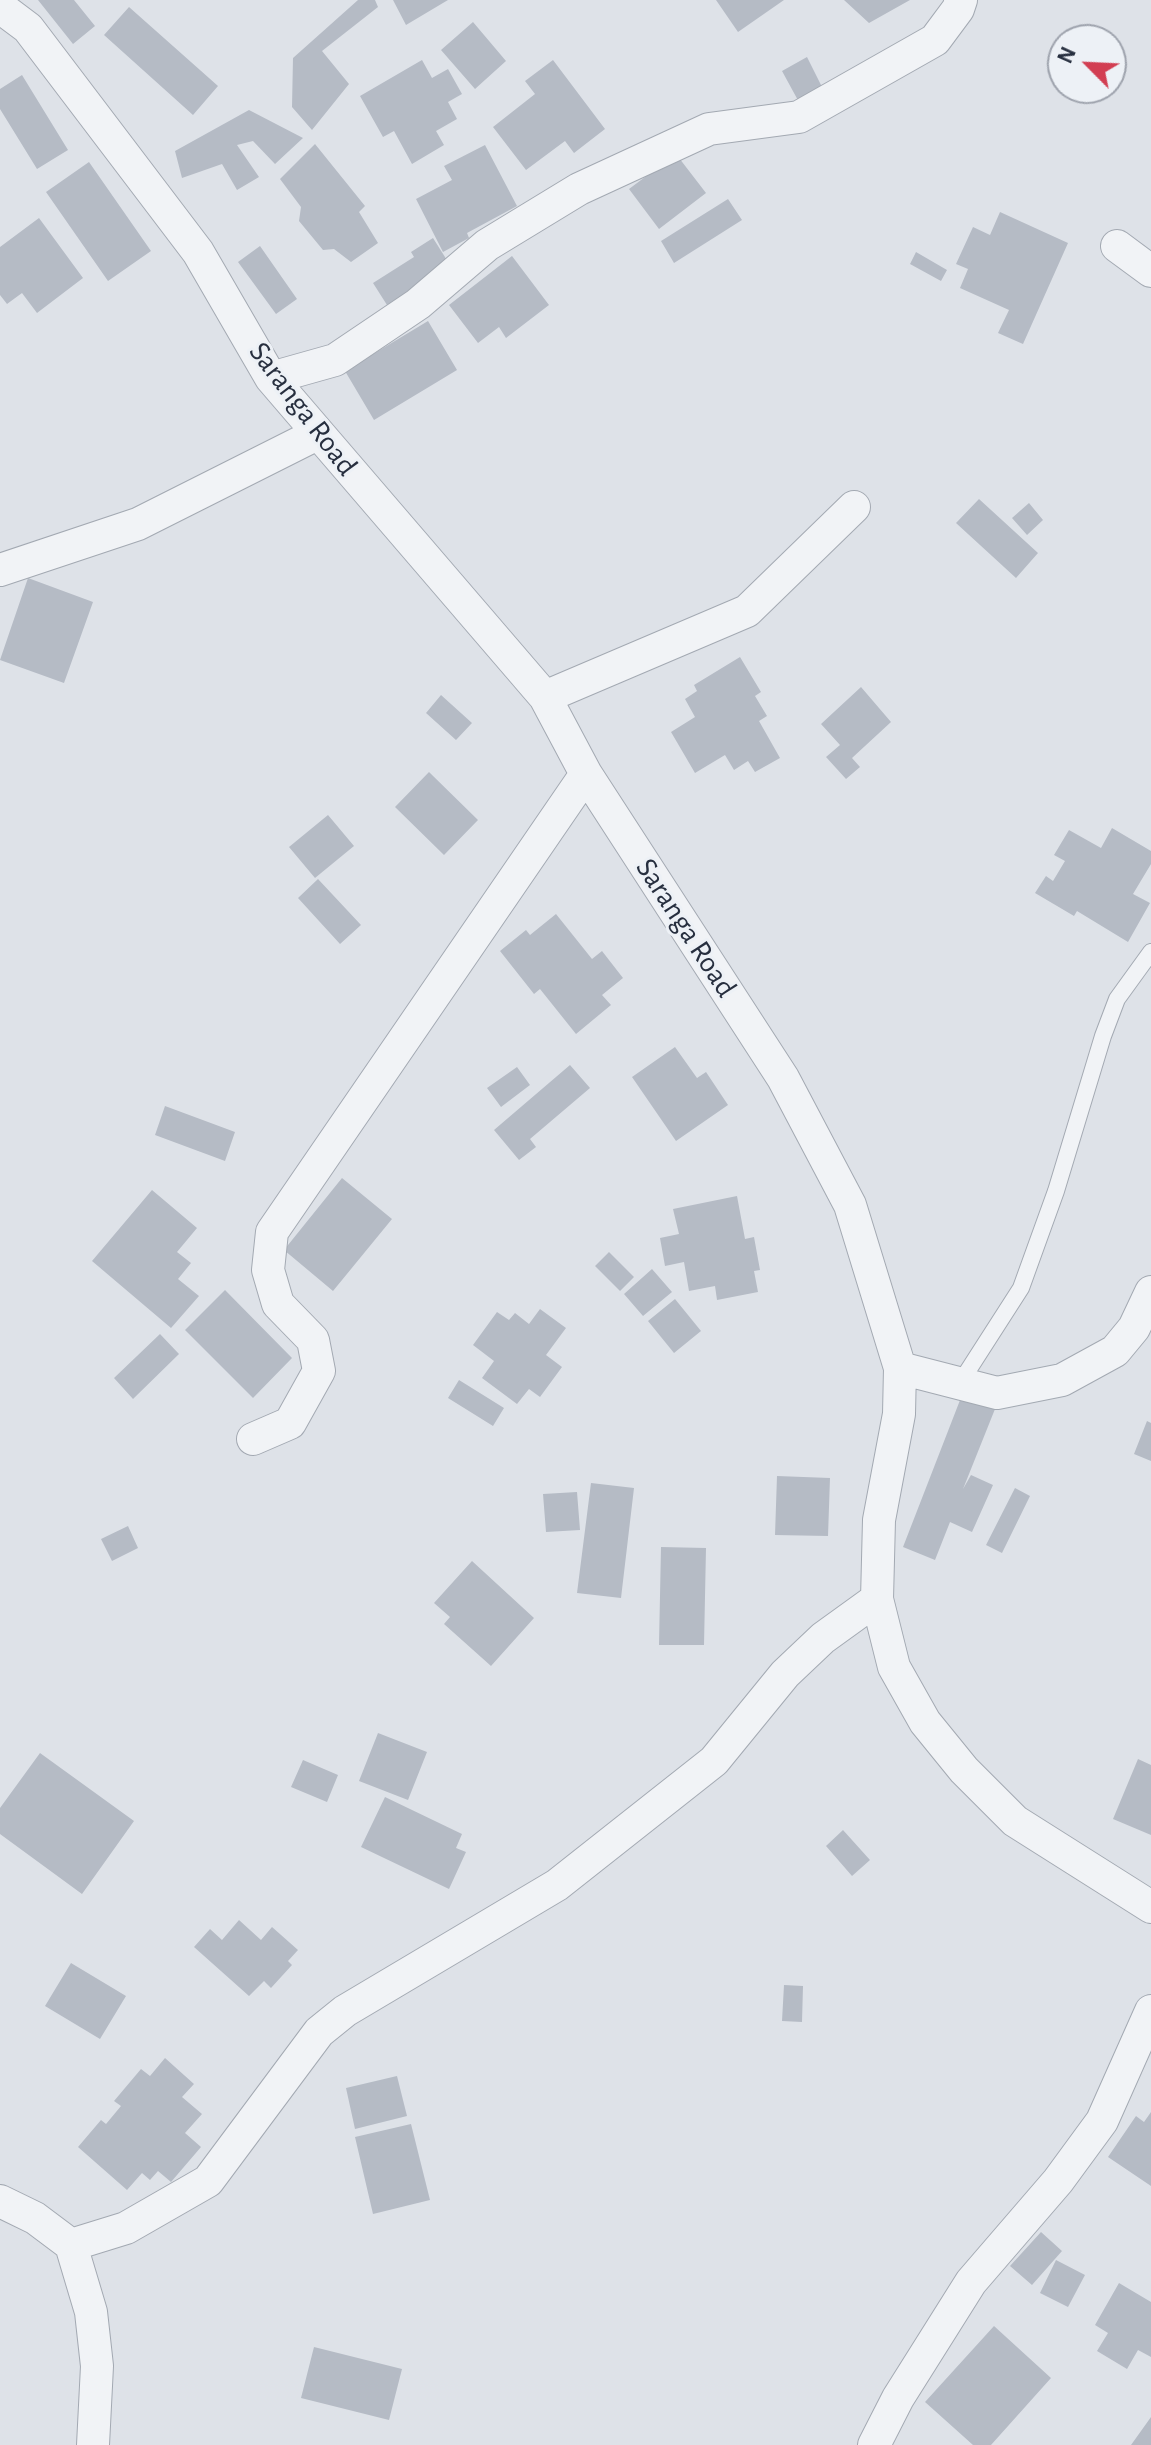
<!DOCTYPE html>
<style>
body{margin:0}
#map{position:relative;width:1151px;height:2445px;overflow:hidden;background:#dee2e8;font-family:"Alegreya Sans",sans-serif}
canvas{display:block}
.north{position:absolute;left:1047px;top:24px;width:80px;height:80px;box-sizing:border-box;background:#edf1f6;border:2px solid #9ea3ad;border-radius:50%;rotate:294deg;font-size:22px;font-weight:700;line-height:32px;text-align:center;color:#272f3f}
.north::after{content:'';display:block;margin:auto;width:28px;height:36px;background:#d23e52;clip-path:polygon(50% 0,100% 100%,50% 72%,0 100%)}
</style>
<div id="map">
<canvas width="1151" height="2445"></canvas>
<div class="north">N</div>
</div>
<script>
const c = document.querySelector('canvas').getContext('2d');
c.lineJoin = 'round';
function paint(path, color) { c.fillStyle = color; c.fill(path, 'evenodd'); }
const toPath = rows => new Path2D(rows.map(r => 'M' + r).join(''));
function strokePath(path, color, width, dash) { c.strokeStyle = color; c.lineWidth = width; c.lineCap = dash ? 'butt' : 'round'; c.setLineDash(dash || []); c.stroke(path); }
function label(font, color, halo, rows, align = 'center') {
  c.font = font + ' "Alegreya Sans",sans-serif'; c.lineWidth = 6; c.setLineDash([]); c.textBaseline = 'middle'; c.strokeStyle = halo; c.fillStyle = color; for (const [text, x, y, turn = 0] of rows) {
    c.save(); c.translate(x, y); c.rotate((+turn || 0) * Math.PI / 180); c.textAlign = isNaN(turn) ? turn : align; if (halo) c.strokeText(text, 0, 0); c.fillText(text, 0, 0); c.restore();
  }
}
const building = toPath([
 [38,0,74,0,95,26,73,44],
 [358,0,375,0,378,7,322,51,349,84,312,130,292,107,293,58],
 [393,0,448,0,406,25],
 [716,0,784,0,738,32],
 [844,0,910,0,869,23],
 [129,7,218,86,193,115,104,35],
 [473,22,506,61,475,89,441,50],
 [807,57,824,91,800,104,782,71],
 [422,60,432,78,448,69,462,94,448,102,457,119,436,131,444,145,412,164,394,131,383,137,360,96],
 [553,60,605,129,574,153,565,141,526,170,493,127,535,94,525,81],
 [22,75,68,150,37,169,0,109,0,89],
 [249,110,303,138,275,164,253,141,237,145,259,177,237,190,222,164,182,178,175,151],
 [315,144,365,206,359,212,378,243,351,262,334,249,323,250,299,221,301,207,280,179],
 [485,145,517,206,467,233,469,238,443,252,416,199,452,180,444,166],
 [676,154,706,193,659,229,629,189],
 [89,162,151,251,108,281,46,192],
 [728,199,742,220,674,263,661,241],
 [1000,212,1068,243,1023,344,998,333,1009,310,960,288,968,269,956,264,973,227,990,235],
 [39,218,83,278,37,313,22,293,7,304,0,295,0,247],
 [433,238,450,265,387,305,373,283,414,257,411,252],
 [260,246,297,299,276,314,238,262],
 [916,252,947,270,941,281,910,264],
 [512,256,549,305,506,338,499,327,478,343,449,305],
 [428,321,457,370,374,420,345,371],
 [979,499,1038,553,1016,578,956,523],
 [1029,503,1043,520,1027,535,1012,518],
 [28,578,93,602,64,683,0,660],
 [740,657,761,692,755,696,767,716,759,721,780,758,755,772,748,761,734,770,725,755,695,773,671,732,695,717,685,699,697,691,694,685],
 [861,687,891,722,852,758,860,767,846,779,826,757,840,745,821,724],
 [441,695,472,723,456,740,426,713],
 [429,772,478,820,444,855,395,807],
 [328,815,354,846,315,878,289,847],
 [1112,828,1151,851,1151,864,1133,894,1150,903,1128,942,1077,911,1074,916,1035,893,1046,876,1053,881,1065,861,1054,855,1069,830,1101,848],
 [318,879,361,925,340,944,298,898],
 [556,914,592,959,602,951,623,978,602,995,611,1005,576,1034,540,989,534,994,500,951,526,930,530,935],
 [675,1047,697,1078,706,1072,728,1105,676,1141,632,1077],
 [570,1065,590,1088,530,1139,536,1147,519,1160,494,1130],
 [517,1067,530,1085,501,1107,487,1088],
 [165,1106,235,1132,225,1161,155,1135],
 [342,1178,392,1219,333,1291,284,1250],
 [152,1190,197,1228,177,1252,191,1263,178,1279,199,1296,171,1328,92,1261],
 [737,1196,745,1239,754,1237,760,1270,754,1271,758,1292,717,1300,715,1286,689,1291,684,1262,665,1266,660,1238,679,1234,673,1209],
 [609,1252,634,1277,620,1291,595,1266],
 [652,1269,672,1292,643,1316,624,1294],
 [225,1290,292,1358,253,1398,185,1330],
 [675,1299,701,1331,674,1353,648,1321],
 [540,1309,566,1328,546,1355,562,1367,540,1397,529,1389,517,1404,482,1378,494,1361,473,1345,497,1312,509,1320,515,1313,529,1324],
 [160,1334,179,1354,133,1399,114,1378],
 [459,1380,504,1408,493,1426,448,1398],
 [962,1395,995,1409,963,1489,971,1475,993,1485,972,1532,950,1522,935,1560,903,1547],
 [1147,1421,1151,1423,1151,1461,1134,1454],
 [777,1476,830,1478,828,1536,775,1535],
 [591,1483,634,1488,621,1598,577,1593],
 [1015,1488,1030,1496,1002,1553,986,1545],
 [577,1492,580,1530,546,1532,543,1494],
 [128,1526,138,1548,112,1561,101,1539],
 [661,1547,706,1548,704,1645,659,1645],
 [472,1561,534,1618,491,1666,444,1624,450,1617,434,1603],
 [378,1733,427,1752,408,1800,359,1781],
 [40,1753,134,1821,82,1894,0,1834,0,1808],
 [1138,1759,1151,1765,1151,1835,1113,1819],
 [303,1760,338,1775,327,1802,291,1787],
 [385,1797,462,1834,456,1848,466,1852,449,1889,361,1847],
 [843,1830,870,1860,852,1876,826,1846],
 [239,1920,261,1940,272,1927,298,1950,288,1961,292,1965,271,1988,264,1981,249,1996,194,1947,210,1929,222,1940],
 [71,1963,126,1996,100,2039,45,2006],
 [784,1985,803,1986,802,2022,782,2021],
 [165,2058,194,2084,182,2097,202,2114,185,2133,201,2147,171,2182,158,2171,150,2180,142,2173,127,2190,78,2147,101,2120,106,2124,121,2106,114,2101,141,2069,150,2076],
 [397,2076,407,2116,355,2129,346,2088],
 [1151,2112,1151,2186,1108,2157,1136,2116,1144,2122],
 [411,2124,430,2200,373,2214,355,2137],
 [1041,2232,1062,2251,1032,2285,1010,2266],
 [1056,2260,1085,2275,1068,2307,1040,2293],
 [1119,2283,1151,2302,1151,2357,1138,2350,1127,2369,1097,2351,1108,2333,1095,2325],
 [994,2326,1051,2378,991,2445,973,2445,925,2402],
 [314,2347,402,2369,389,2420,301,2398],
 [1151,2417,1151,2445,1131,2445]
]);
const lane = toPath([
 [960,1383,1021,1288,1056,1191,1103,1036,1117,999,1151,952]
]);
const street = toPath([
 [0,7,28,28,198,252,271,378,545,697,586,774,783,1078,850,1205,900,1368,899,1414,879,1520,877,1599,894,1667,925,1722,964,1770,1015,1821,1151,1907],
 [1117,246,1151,271],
 [271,378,335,360,418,304,487,245,579,189,709,129,799,117,935,40,958,9,961,0],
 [0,570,138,524,317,434],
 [545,697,747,611,854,507],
 [900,1368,997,1393,1062,1380,1115,1351,1134,1328,1151,1292],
 [253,1439,290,1423,319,1371,313,1340,278,1304,268,1270,272,1232,586,774],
 [0,2201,35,2218,71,2245,91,2312,97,2366,93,2445],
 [71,2245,126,2228,208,2181,319,2032,345,2011,557,1885,714,1761,785,1674,823,1638,877,1599],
 [874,2445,898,2398,971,2282,1058,2181,1102,2121,1151,2011]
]);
const streetNames = [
 ["Saranga Road",303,409,53],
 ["Saranga Road",686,928,57]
];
paint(building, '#b5bbc5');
strokePath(lane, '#a3a9b2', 18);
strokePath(street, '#a3a9b2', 34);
strokePath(lane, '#f1f3f6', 16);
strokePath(street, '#f1f3f6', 32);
label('30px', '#272f3f', '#edf1f6', streetNames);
</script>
